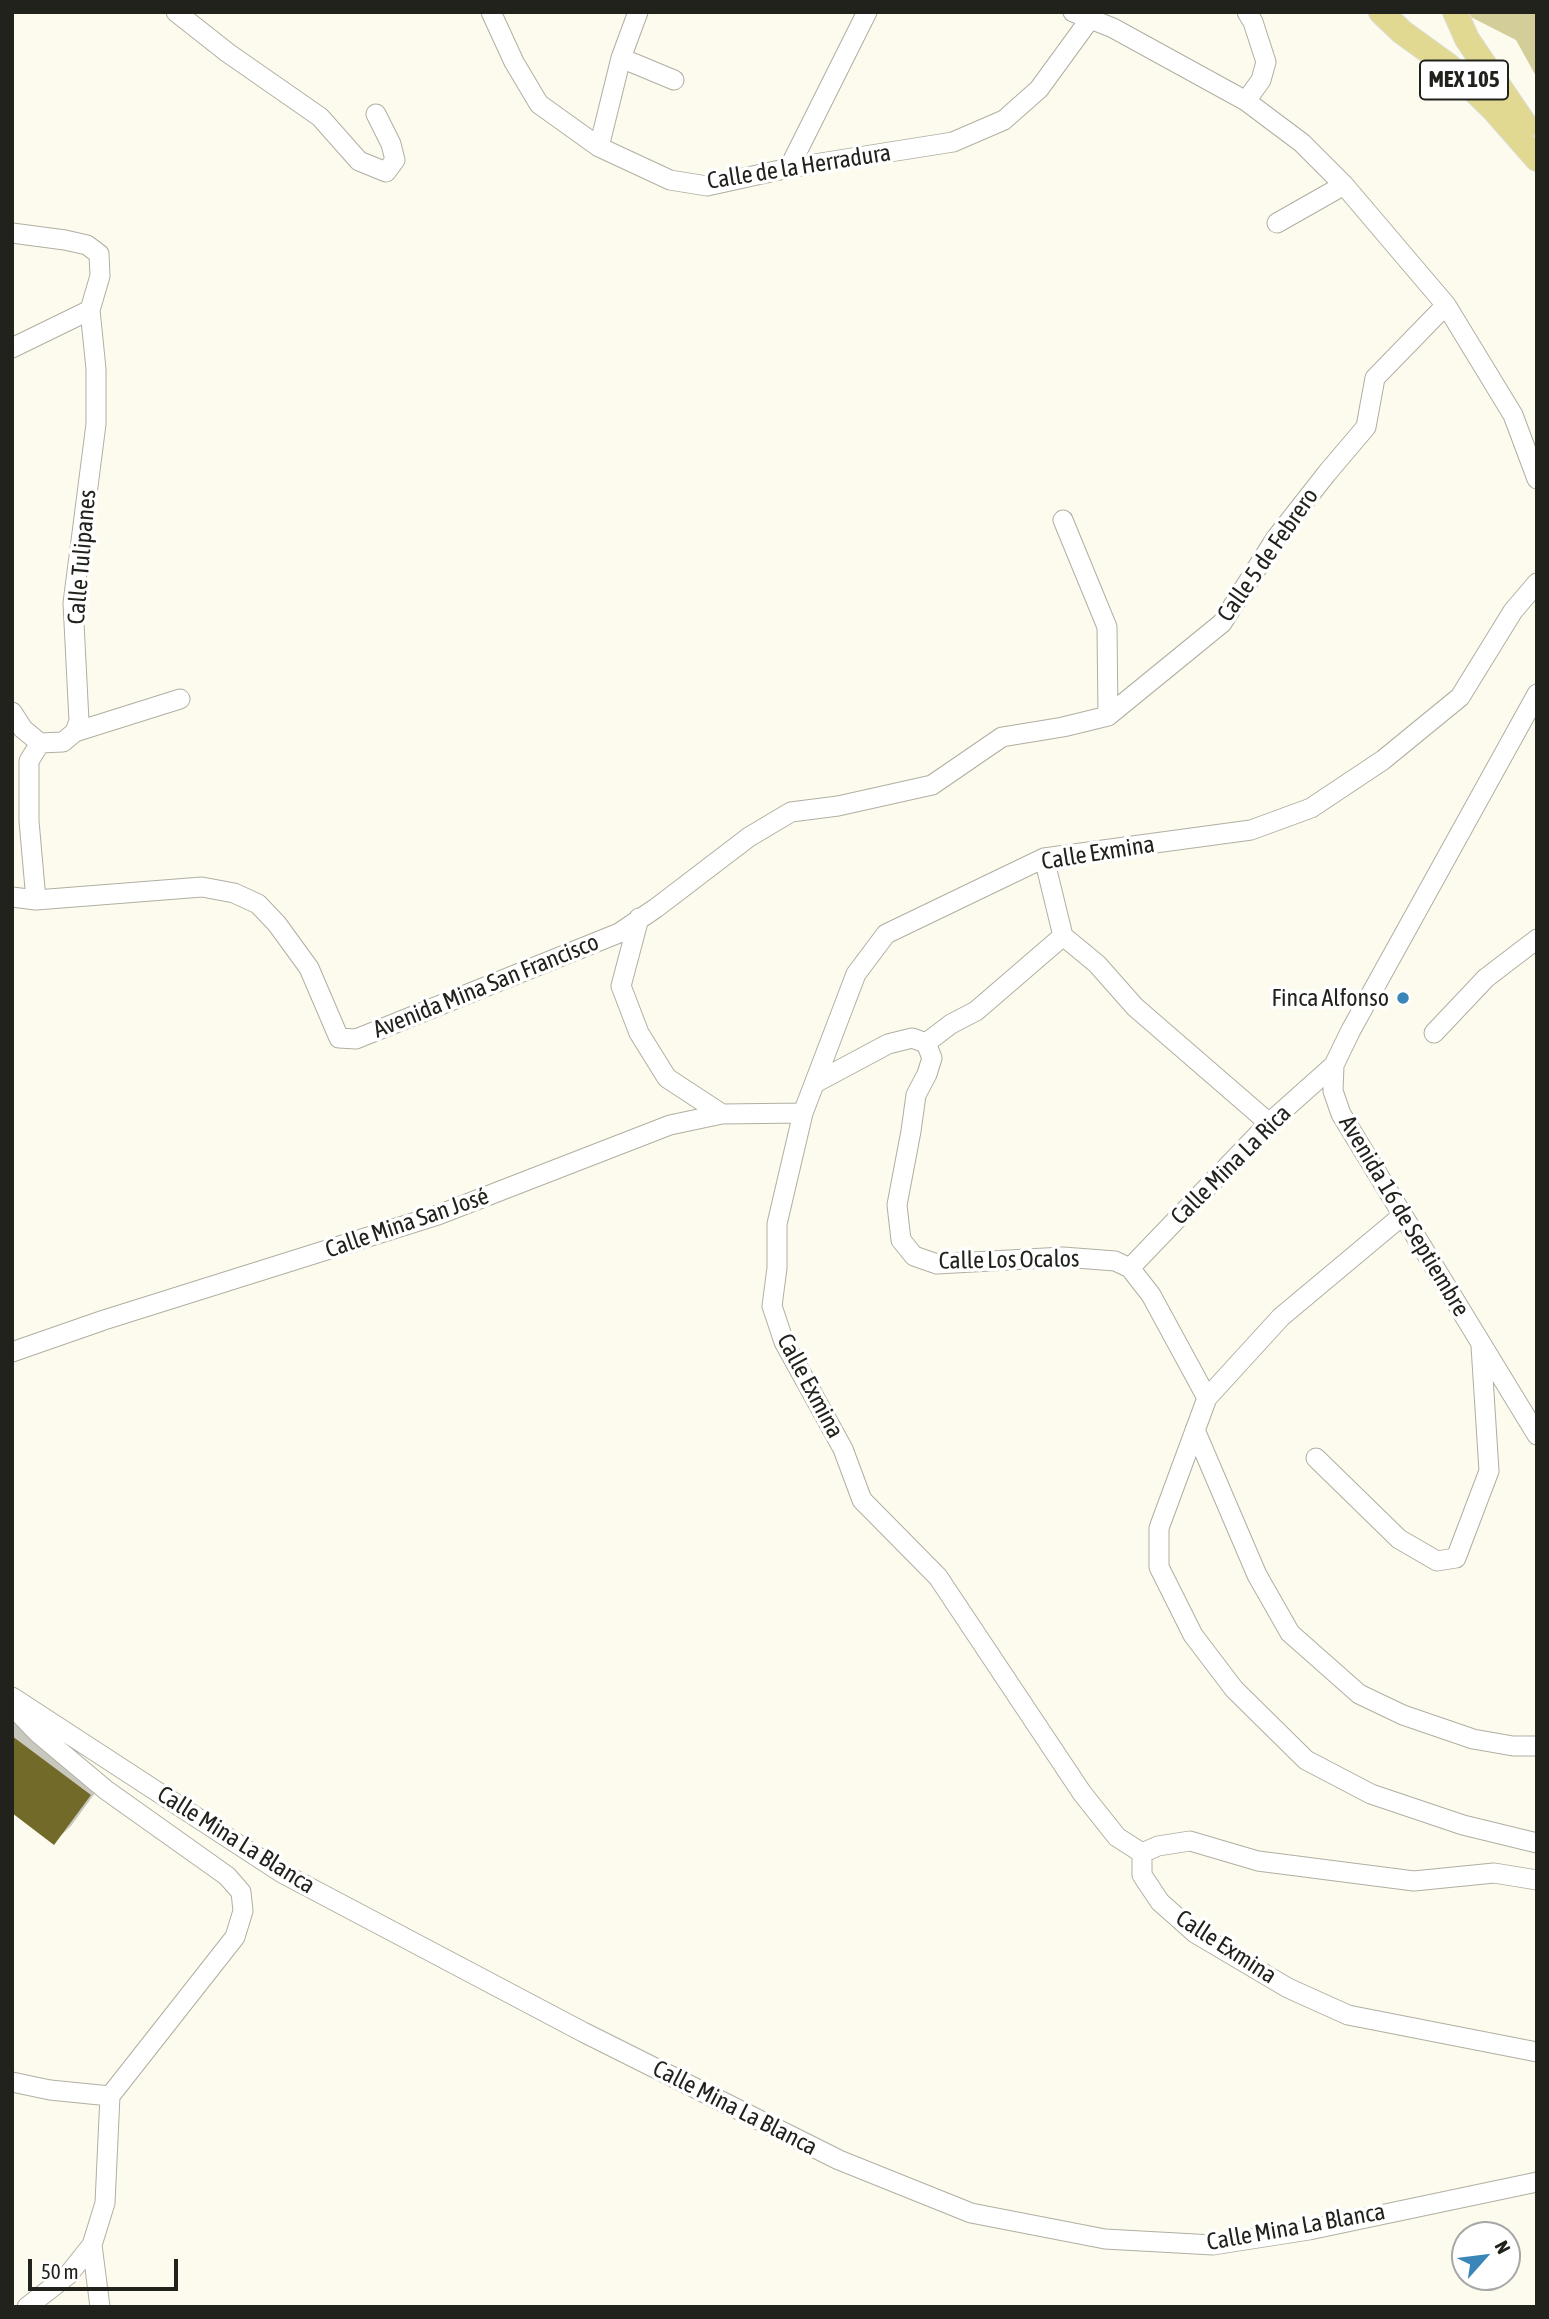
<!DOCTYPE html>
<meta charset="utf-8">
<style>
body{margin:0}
#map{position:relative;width:1549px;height:2319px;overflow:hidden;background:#fcfbee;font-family:"Asap Condensed",sans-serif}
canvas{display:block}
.frame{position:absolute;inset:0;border:14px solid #22221d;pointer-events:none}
.north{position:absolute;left:1451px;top:2221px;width:70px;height:70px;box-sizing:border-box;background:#fff;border:2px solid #a7a7a5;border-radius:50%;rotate:62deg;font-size:19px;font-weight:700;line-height:28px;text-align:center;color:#22221d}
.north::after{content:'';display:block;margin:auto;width:24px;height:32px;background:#3b86b9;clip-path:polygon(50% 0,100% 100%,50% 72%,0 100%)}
.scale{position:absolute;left:28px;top:2259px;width:150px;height:32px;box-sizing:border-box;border:4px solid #22221d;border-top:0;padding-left:9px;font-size:21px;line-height:24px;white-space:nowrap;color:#22221d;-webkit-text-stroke:5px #fff;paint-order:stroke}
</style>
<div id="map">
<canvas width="1549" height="2319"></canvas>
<div class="frame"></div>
<div class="north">N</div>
<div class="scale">50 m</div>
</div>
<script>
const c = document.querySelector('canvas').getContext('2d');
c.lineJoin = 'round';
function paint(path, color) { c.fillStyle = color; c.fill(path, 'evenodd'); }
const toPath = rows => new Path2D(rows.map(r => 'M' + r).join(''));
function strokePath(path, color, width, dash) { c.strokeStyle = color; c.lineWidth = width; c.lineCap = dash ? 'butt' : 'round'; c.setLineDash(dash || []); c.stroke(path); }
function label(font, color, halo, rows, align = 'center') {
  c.font = font + ' "Asap Condensed",sans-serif'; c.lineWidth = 7; c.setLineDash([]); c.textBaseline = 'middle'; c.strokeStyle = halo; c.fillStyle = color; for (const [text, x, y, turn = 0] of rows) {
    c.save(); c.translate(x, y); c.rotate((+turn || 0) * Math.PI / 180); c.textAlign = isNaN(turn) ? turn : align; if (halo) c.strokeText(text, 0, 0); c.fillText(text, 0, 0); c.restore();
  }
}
const green = toPath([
 [1461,12,1537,12,1537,78,1516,40]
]);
const shadow = toPath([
 [12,1708,106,1778,71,1826,54,1842,12,1811]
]);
const building = toPath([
 [12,1736,91,1795,54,1845,12,1813]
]);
const minor = toPath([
 [176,12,228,53,320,117,359,161,386,172,395,160,391,144,376,114],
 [491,12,514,62,539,104,599,147,670,180,707,186,789,168,953,142,1004,120,1039,89,1090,19],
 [1073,12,1113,28,1246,101,1302,143,1344,185,1446,305,1513,415,1537,479],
 [621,58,674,80],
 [1246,101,1261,80,1266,62,1253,22,1247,12],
 [599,147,621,58,638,12],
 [789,168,867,12],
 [1277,223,1344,185],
 [12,233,65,240,87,245,99,254,100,276,90,310,96,369,96,424,73,603,79,721,75,732,63,742,40,743],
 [12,348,90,310],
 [1063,520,1107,627,1108,716],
 [1537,583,1513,611,1460,697,1383,760,1311,808,1251,830,1044,858,886,934,856,974,803,1113,777,1224,777,1268,772,1306,784,1342,843,1449,862,1500,938,1577,1082,1793,1117,1837,1142,1853,1142,1875,1160,1902,1195,1933,1288,1988,1348,2015,1537,2052],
 [1537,694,1351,1030,1334,1065,1333,1091,1341,1114,1537,1435],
 [12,712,23,729,40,743],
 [75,732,180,699],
 [1044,858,1063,936,1097,964,1135,1007,1269,1123],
 [12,897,36,900,202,887,234,893,258,904,277,924,309,968,339,1038,356,1039,619,933,656,908,749,837,791,812,838,806,932,785,1002,737,1063,727,1108,716,1222,623,1276,538,1327,473,1366,427,1375,378,1446,305],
 [36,900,29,821,29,761,40,743],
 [639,918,621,986,639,1033,667,1078,722,1114],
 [1434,1033,1486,978,1537,939],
 [926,1043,951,1024,976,1011,1063,936],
 [815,1083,888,1044,912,1038,926,1043,932,1058,927,1074,916,1095,911,1131,897,1205,901,1240,914,1256,937,1264,1063,1257,1115,1261,1130,1268,1151,1295,1207,1398],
 [1403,1215,1281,1317,1207,1398,1159,1528,1159,1567,1193,1635,1234,1689,1306,1760,1371,1794,1463,1825,1537,1843],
 [1130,1268,1269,1123,1334,1065],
 [12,1352,104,1320,438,1215,670,1125,722,1114,803,1113],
 [1195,1430,1257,1575,1290,1633,1359,1694,1403,1715,1473,1739,1513,1746,1537,1746],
 [1316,1458,1399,1539,1437,1561,1456,1558,1489,1471,1481,1346],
 [12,1697,282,1873,583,2032,839,2160,971,2213,1105,2239,1213,2245,1309,2230,1537,2182],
 [12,1706,38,1733,106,1790,227,1876,241,1892,243,1911,235,1937,110,2096,105,2203,92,2245,100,2307],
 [1142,1853,1158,1846,1190,1841,1258,1861,1414,1881,1494,1873,1537,1880],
 [12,2082,50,2090,110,2096],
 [27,2307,68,2275,92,2245]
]);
const major = toPath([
 [1381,12,1402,32,1449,66,1494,110,1537,159],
 [1455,12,1467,39,1526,126]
]);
const markers = [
 [1403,998,7,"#3b86b9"]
];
const shields = [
 [1464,80,88]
];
const shieldNames = [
 ["MEX 105",1464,80]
];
const streetNames = [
 ["Calle de la Herradura",799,167,-9],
 ["Calle 5 de Febrero",1268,555,-55],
 ["Calle Tulipanes",82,557,-85],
 ["Calle Exmina",1098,853,-9],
 ["Avenida Mina San Francisco",486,986,-22],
 ["Calle Mina La Rica",1231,1165,-45],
 ["Avenida 16 de Septiembre",1404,1216,59],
 ["Calle Mina San José",407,1223,-19],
 ["Calle Los Ocalos",1009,1260,-1],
 ["Calle Exmina",810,1386,62],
 ["Calle Mina La Blanca",236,1840,32],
 ["Calle Exmina",1226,1947,33],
 ["Calle Mina La Blanca",735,2108,27],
 ["Calle Mina La Blanca",1296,2227,-10]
];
const poiNames = [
 ["Finca Alfonso",1389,998]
];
paint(green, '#d3cd99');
paint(shadow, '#0003');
paint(building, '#726a28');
strokePath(minor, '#b0afa2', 21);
strokePath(major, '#dcdcdb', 26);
strokePath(minor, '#fff', 19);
strokePath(major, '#e1d992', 24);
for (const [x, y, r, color] of markers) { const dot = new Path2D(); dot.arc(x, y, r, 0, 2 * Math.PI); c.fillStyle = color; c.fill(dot); strokePath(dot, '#fff', 2.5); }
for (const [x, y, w] of shields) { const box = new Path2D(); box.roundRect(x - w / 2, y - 19.5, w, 39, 5); c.fillStyle = '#fff'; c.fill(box); strokePath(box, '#22221d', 2); }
label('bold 23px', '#22221d', null, shieldNames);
label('24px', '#22221d', '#fff', streetNames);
label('24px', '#22221d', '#fff', poiNames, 'right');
</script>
